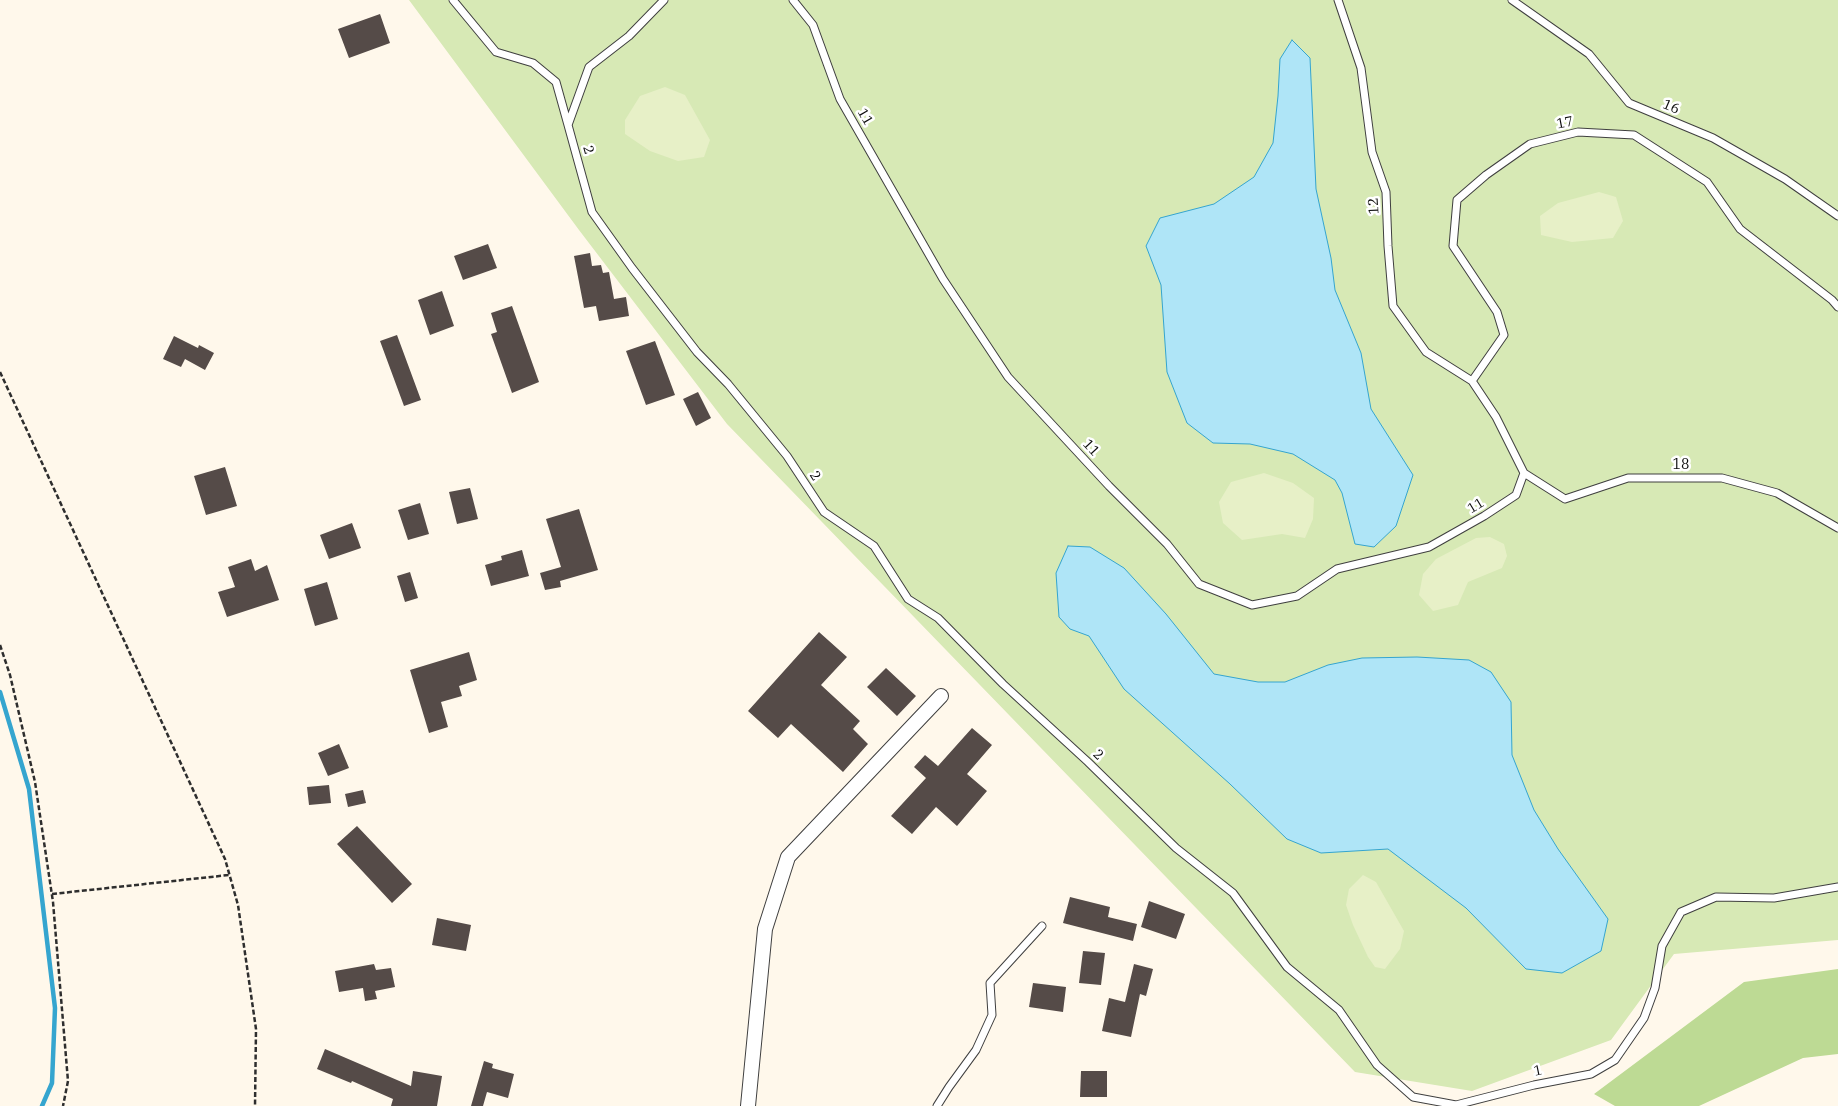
<!DOCTYPE html>
<style>
body{margin:0}
canvas{display:block;background:#fff8eb}
</style>
<canvas width="1838" height="1106"></canvas>
<script>
const c = document.querySelector('canvas').getContext('2d');
c.lineJoin = 'round';
function paint(path, color) { c.fillStyle = color; c.fill(path, 'evenodd'); }
const toPath = rows => new Path2D(rows.map(r => 'M' + r).join(''));
function strokePath(path, color, width, dash) { c.strokeStyle = color; c.lineWidth = width; c.lineCap = dash ? 'butt' : 'round'; c.setLineDash(dash || []); c.stroke(path); }
function label(font, color, halo, rows, align = 'center') {
  c.font = font + ' "IBM Plex Serif",serif'; c.lineWidth = 5; c.setLineDash([]); c.textBaseline = 'middle'; c.strokeStyle = halo; c.fillStyle = color; for (const [text, x, y, turn = 0] of rows) {
    c.save(); c.translate(x, y); c.rotate((+turn || 0) * Math.PI / 180); c.textAlign = isNaN(turn) ? turn : align; if (halo) c.strokeText(text, 0, 0); c.fillText(text, 0, 0); c.restore();
  }
}
const green = toPath([
 [409,0,1838,0,1838,940,1674,954,1611,1040,1472,1091,1355,1072,727,424,579,230]
]);
const forest = toPath([
 [1838,969,1838,1054,1803,1058,1699,1106,1615,1106,1594,1094,1744,982]
]);
const pitch = toPath([
 [665,87,685,95,710,140,704,157,678,161,650,151,625,134,625,120,640,96],
 [1599,192,1616,197,1623,221,1613,238,1572,242,1541,235,1540,216,1558,203],
 [1264,473,1293,483,1314,498,1313,519,1305,538,1282,534,1242,540,1223,523,1219,502,1231,482],
 [1490,537,1504,544,1507,556,1502,568,1468,582,1458,605,1433,611,1419,595,1423,574,1436,559,1476,538],
 [1363,875,1376,882,1404,931,1400,949,1385,969,1375,967,1368,957,1353,925,1346,905,1349,889]
]);
const water = toPath([
 [1292,40,1310,58,1316,189,1331,258,1335,290,1361,353,1371,409,1413,475,1396,526,1374,547,1355,544,1342,493,1335,480,1293,454,1250,444,1213,443,1187,423,1167,372,1161,285,1146,246,1160,218,1214,204,1254,177,1273,143,1278,96,1280,59,1292,40],
 [1068,546,1090,547,1124,568,1166,614,1214,674,1258,682,1285,682,1328,665,1362,658,1417,657,1469,660,1491,672,1511,702,1512,755,1534,810,1558,849,1608,919,1601,951,1562,973,1526,969,1466,908,1388,849,1321,853,1287,839,1230,784,1124,689,1089,636,1070,629,1059,617,1056,573,1068,546]
]);
const stream = toPath([
 [0,692,29,789,55,1008,52,1083,42,1106]
]);
const building = toPath([
 [380,14,390,43,349,58,338,29],
 [488,244,497,268,463,280,454,256],
 [590,253,592,266,601,265,603,273,609,272,614,299,626,297,629,316,599,321,596,306,584,308,574,256],
 [442,291,454,326,430,335,418,300],
 [512,306,539,382,512,393,491,334,497,332,491,313],
 [397,335,421,400,404,406,380,341],
 [174,336,198,348,199,345,214,353,205,370,185,359,181,367,163,359],
 [655,341,675,395,646,405,626,351],
 [698,392,711,418,696,426,683,399],
 [225,467,237,506,206,515,194,476],
 [470,488,478,519,457,524,449,492],
 [420,503,429,534,408,540,398,510],
 [579,509,598,570,560,581,561,587,545,590,540,573,561,567,546,519],
 [352,523,361,548,329,559,320,535],
 [522,550,529,576,491,586,485,565,502,560,501,556],
 [251,559,255,571,267,565,279,600,227,617,218,592,235,587,228,567],
 [410,572,418,598,405,602,397,576],
 [327,582,338,619,315,626,304,589],
 [819,632,847,657,821,685,860,721,853,729,868,744,843,772,791,724,778,738,748,711],
 [469,652,477,680,459,686,462,696,441,702,448,727,429,733,410,670],
 [886,668,916,696,897,716,867,687],
 [972,728,992,745,967,774,987,791,957,826,936,807,912,834,891,816,926,778,914,767,925,755,938,766],
 [339,744,349,768,328,776,318,753],
 [329,785,331,803,309,805,307,787],
 [363,790,366,803,348,807,345,794],
 [357,826,412,884,392,903,337,844],
 [1070,897,1110,907,1108,917,1137,924,1133,941,1063,923],
 [1149,901,1185,914,1176,939,1141,927],
 [437,918,471,925,466,951,432,945],
 [1083,951,1105,953,1101,985,1079,983],
 [374,964,376,970,391,968,395,987,375,991,377,999,365,1001,363,988,339,992,335,971],
 [1134,964,1153,969,1146,996,1140,994,1131,1037,1102,1031,1109,998,1125,1002],
 [1033,983,1066,987,1063,1012,1029,1007],
 [325,1049,411,1086,413,1071,442,1076,437,1106,391,1106,393,1099,352,1081,351,1083,317,1069],
 [484,1061,493,1064,492,1068,514,1074,508,1098,487,1092,483,1106,471,1106],
 [1081,1071,1107,1071,1107,1097,1080,1097]
]);
const path = toPath([
 [0,372,225,859,238,905,256,1029,255,1106],
 [0,645,10,675,35,782,53,902,68,1081,63,1106],
 [52,894,229,875]
]);
const service = toPath([
 [453,0,496,52,533,63,556,82,568,125],
 [664,0,629,36,589,67,568,125,592,212,632,268,697,352,728,384,787,456,824,512,874,546,908,599,938,618,1003,684,1088,762,1176,848,1233,893,1287,967,1339,1010,1377,1065,1413,1097,1456,1105,1534,1085,1591,1074,1615,1060,1644,1018,1655,988,1662,946,1681,912,1716,897,1774,898,1838,887],
 [793,0,813,25,840,99,943,279,1008,377,1109,486,1167,544,1199,584,1252,605,1297,596,1337,569,1429,547,1484,516,1516,495,1524,473],
 [1338,0,1361,68,1372,152,1386,192,1388,246,1393,306,1426,352,1472,381,1496,417,1524,473],
 [1512,0,1589,54,1629,103,1713,138,1785,179,1838,216],
 [1472,381,1504,335,1497,312,1453,246,1457,200,1486,175,1530,144,1578,132,1634,135,1707,182,1740,229,1832,300,1838,307],
 [1524,473,1565,499,1628,478,1722,478,1777,493,1838,528],
 [937,1106,949,1087,976,1050,992,1015,990,983,1042,926]
]);
const minor = toPath([
 [748,1106,765,929,788,857,941,696]
]);
const streetNames = [
 ["16",1671,107,23],
 ["11",865,117,60],
 ["17",1565,123,-11],
 ["2",588,150,74],
 ["12",1374,206,-93],
 ["11",1091,448,47],
 ["18",1681,465],
 ["2",815,476,57],
 ["11",1476,506,-31],
 ["2",1098,755,44],
 ["1",1538,1071,-12]
];
paint(green, '#d7e9b5');
paint(forest, '#bdda94');
paint(pitch, '#e7f0c7');
paint(water, '#afe5f7');
strokePath(water, '#35a5cf', 1);
strokePath(stream, '#35a5cf', 4.5);
paint(building, '#554b48');
strokePath(service, '#3f3f3f', 9);
strokePath(minor, '#3f3f3f', 16);
strokePath(path, '#2e2e2e', 2.5, [5, 2.5]);
strokePath(service, '#fff', 7);
strokePath(minor, '#fff', 14);
label('14px', '#0c0c0c', '#fff', streetNames);
</script>
